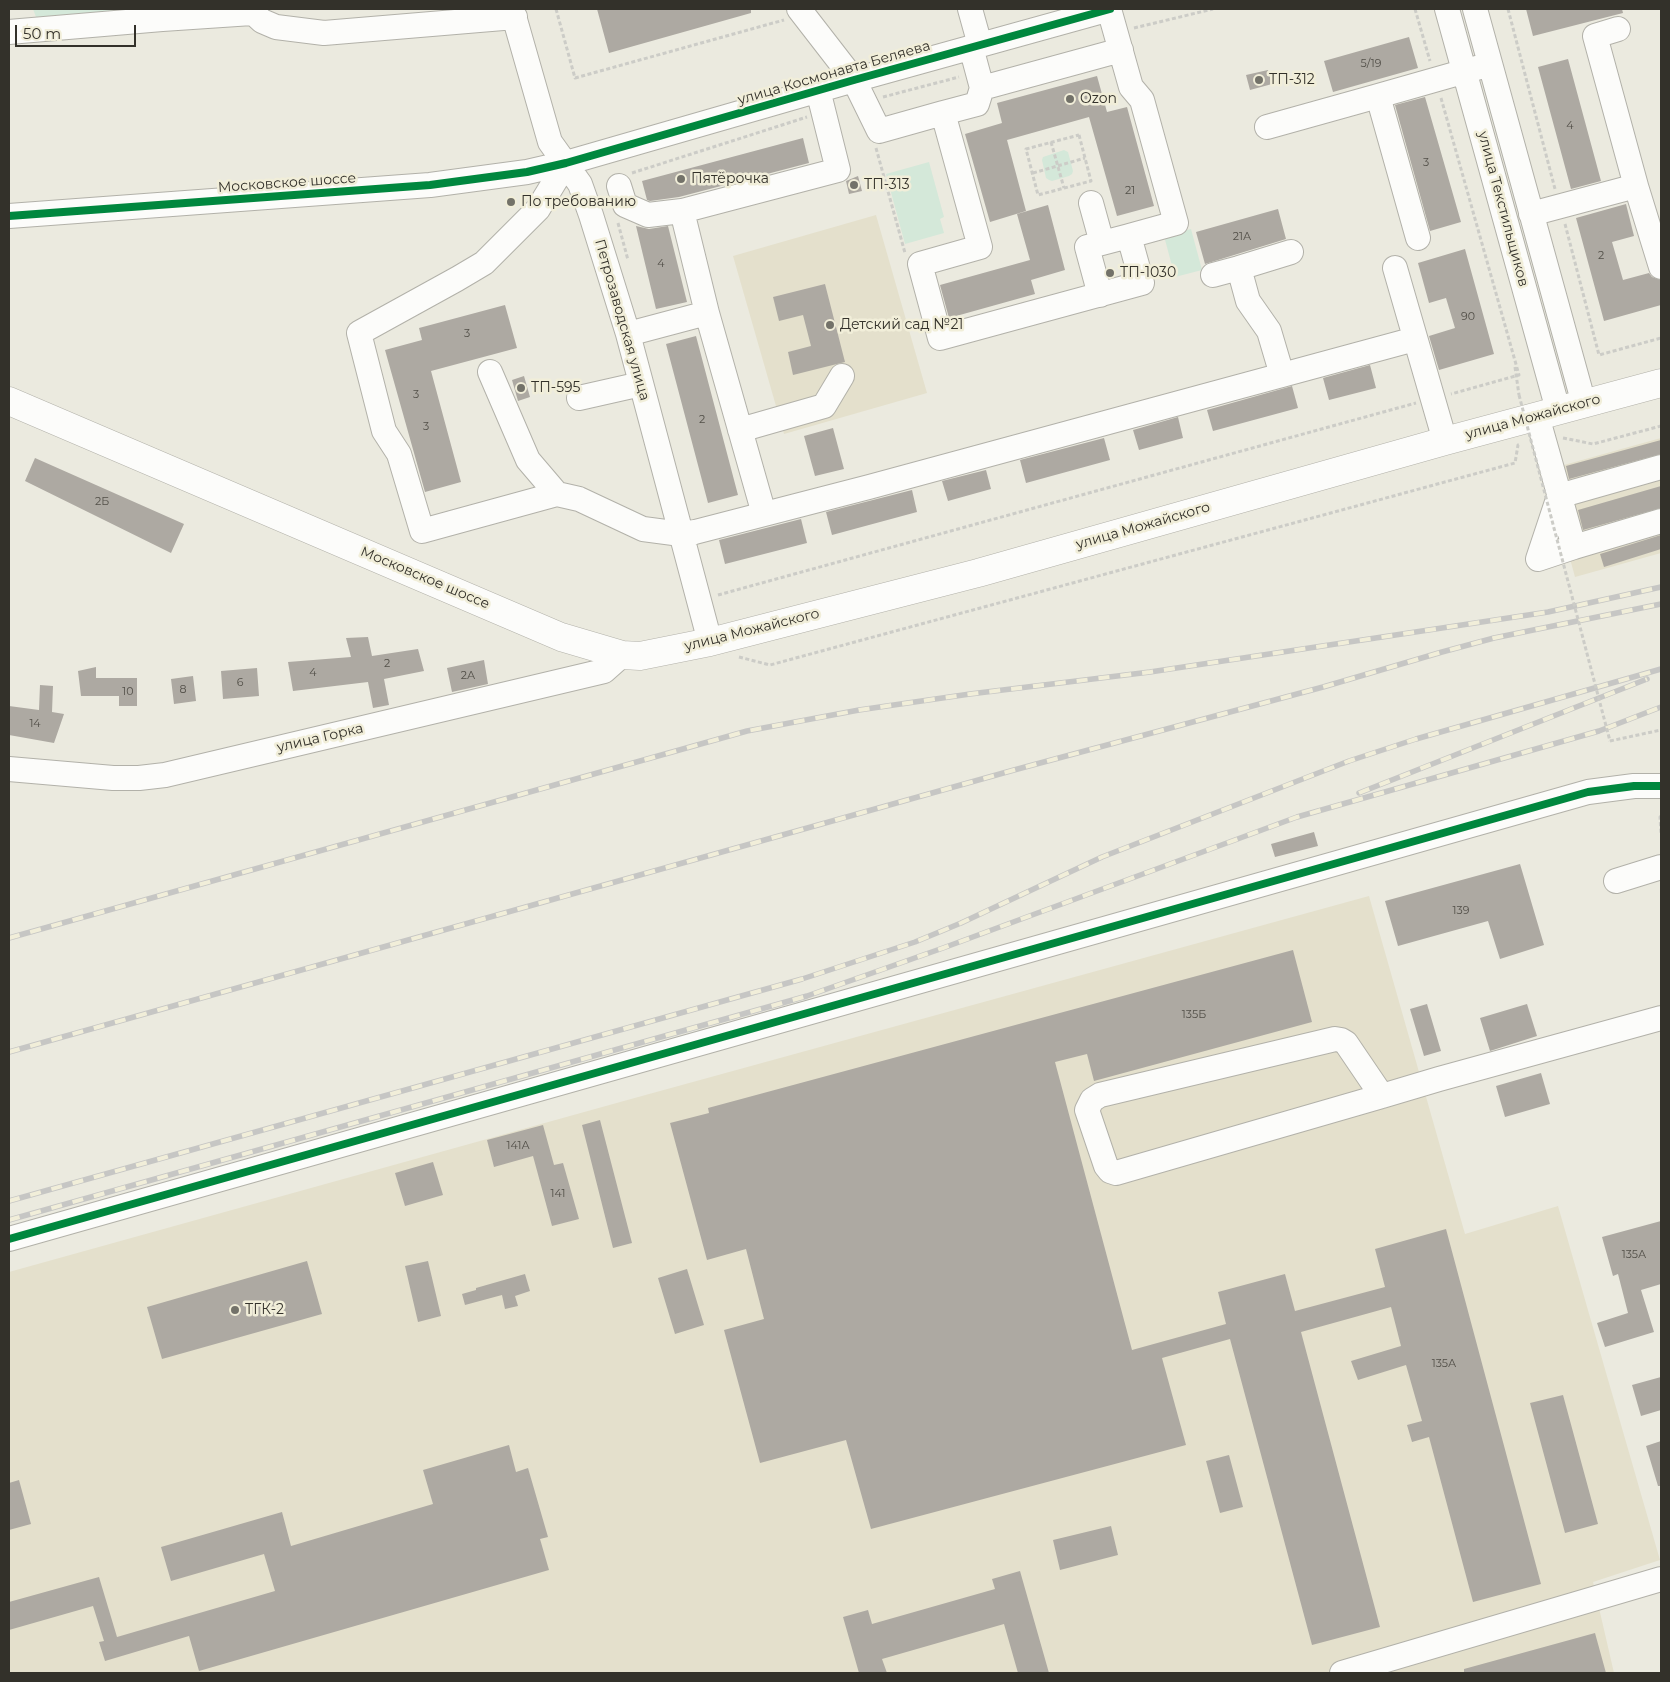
<!DOCTYPE html>
<meta charset="utf-8">
<style>
body{margin:0}
#map{position:relative;width:1670px;height:1682px;overflow:hidden;background:#ebeadf;font-family:Montserrat,sans-serif}
canvas{display:block}
.frame{position:absolute;inset:0;border:10px solid #33312a;pointer-events:none}
.scale{position:absolute;left:15px;top:25px;width:121px;height:22px;box-sizing:border-box;border:2px solid #33312a;border-top:0;padding-left:6px;font-size:15px;line-height:18px;white-space:nowrap;color:#33312a;-webkit-text-stroke:4px #f1eed9;paint-order:stroke}
</style>
<div id="map">
<canvas width="1670" height="1682"></canvas>
<div class="frame"></div>
<div class="scale">50 m</div>
</div>
<script>
const c = document.querySelector('canvas').getContext('2d');
c.lineJoin = 'round';
function paint(path, color) { c.fillStyle = color; c.fill(path, 'evenodd'); }
const toPath = rows => new Path2D(rows.map(r => 'M' + r).join(''));
function strokePath(path, color, width, dash) { c.strokeStyle = color; c.lineWidth = width; c.lineCap = dash ? 'butt' : 'round'; c.setLineDash(dash || []); c.stroke(path); }
function label(font, color, halo, rows, align = 'center') {
  c.font = font + ' Montserrat,sans-serif'; c.lineWidth = 5; c.setLineDash([]); c.textBaseline = 'middle'; c.strokeStyle = halo; c.fillStyle = color; for (const [text, x, y, turn = 0] of rows) {
    c.save(); c.translate(x, y); c.rotate((+turn || 0) * Math.PI / 180); c.textAlign = isNaN(turn) ? turn : align; if (halo) c.strokeText(text, 0, 0); c.fillText(text, 0, 0); c.restore();
  }
}
const built = toPath([
 [876,215,927,393,784,434,733,256],
 [1661,438,1661,553,1575,577,1546,470],
 [1369,896,1465,1234,1558,1206,1660,1560,1593,1582,1614,1673,9,1673,9,1272,631,1099]
]);
const green = toPath([
 [33,9,125,9,121,11,36,17],
 [1064,150,1068,152,1073,171,1072,174,1069,176,1052,181,1049,180,1046,178,1042,160,1043,157],
 [929,162,944,217,940,219,944,233,905,244,886,174],
 [1191,229,1202,270,1175,277,1164,236]
]);
const building = toPath([
 [597,9,751,9,751,13,609,53],
 [1526,9,1622,9,1623,13,1533,36],
 [1409,37,1418,68,1333,92,1324,61],
 [1568,59,1601,181,1571,189,1538,67],
 [1268,70,1272,84,1250,90,1246,75],
 [1097,76,1107,112,1127,107,1154,206,1117,216,1089,117,1007,140,1026,211,990,222,965,134,1002,123,997,103],
 [1425,97,1461,222,1430,231,1395,105],
 [803,138,809,163,679,197,650,201,647,200,642,181],
 [858,176,862,191,849,194,846,181],
 [1626,204,1634,236,1612,242,1623,280,1649,273,1652,277,1661,280,1661,305,1604,321,1576,218],
 [1048,205,1065,270,1031,280,1035,294,949,318,940,285,1030,260,1017,214],
 [1278,209,1286,239,1205,264,1196,232],
 [636,226,649,229,668,226,687,302,656,309],
 [1465,249,1494,354,1439,370,1429,336,1455,328,1446,298,1429,303,1418,263],
 [825,284,845,362,793,375,788,352,811,346,803,315,779,321,773,297],
 [505,305,517,348,431,371,461,482,425,492,385,350,422,340,419,328],
 [696,336,738,495,708,503,666,344],
 [1370,365,1376,388,1329,400,1323,378],
 [524,376,530,397,518,401,512,380],
 [1292,386,1298,408,1213,431,1207,410],
 [1178,417,1183,438,1139,450,1133,430],
 [833,428,844,469,815,476,804,436],
 [1104,438,1110,460,1026,483,1020,460],
 [1661,440,1661,454,1569,479,1566,466],
 [35,458,184,524,171,553,25,481],
 [986,470,991,489,948,501,942,481],
 [1661,486,1661,508,1583,530,1578,510],
 [912,490,917,512,832,535,826,512],
 [801,519,807,543,725,564,719,540],
 [1661,535,1661,549,1604,567,1600,554],
 [368,637,372,656,418,649,424,671,384,679,389,705,373,708,368,682,293,691,288,662,351,657,346,638],
 [484,660,488,684,452,692,447,668],
 [96,667,96,678,137,678,137,706,119,706,119,696,81,696,78,671],
 [257,668,259,696,223,699,221,671],
 [193,676,196,701,174,704,171,679],
 [40,685,53,686,52,712,64,714,54,743,9,735,9,706,39,710],
 [1314,832,1318,846,1275,857,1271,844],
 [1520,864,1544,945,1500,959,1488,921,1398,946,1385,901],
 [1293,950,1312,1022,1094,1081,1087,1054,1055,1062,1132,1350,1226,1324,1218,1292,1285,1274,1295,1311,1385,1287,1375,1249,1446,1229,1541,1584,1473,1602,1429,1437,1412,1442,1407,1425,1422,1421,1406,1365,1358,1380,1351,1361,1401,1346,1391,1307,1301,1332,1380,1627,1312,1645,1230,1339,1162,1358,1186,1445,871,1529,846,1440,760,1463,724,1330,764,1319,746,1249,707,1260,670,1123,709,1113,708,1108],
 [1427,1004,1441,1051,1424,1056,1410,1009],
 [1527,1004,1537,1036,1490,1051,1480,1018],
 [1541,1073,1550,1104,1505,1117,1496,1086],
 [600,1120,632,1243,613,1248,582,1125],
 [543,1125,554,1165,563,1163,579,1219,552,1226,533,1156,494,1167,487,1140],
 [433,1162,443,1195,405,1206,395,1173],
 [1661,1221,1661,1284,1641,1290,1654,1332,1605,1347,1597,1323,1628,1313,1618,1274,1613,1276,1602,1237],
 [307,1261,322,1314,162,1359,147,1307],
 [428,1261,441,1316,418,1322,405,1266],
 [687,1269,704,1325,675,1334,658,1278],
 [525,1274,530,1291,515,1296,518,1306,505,1309,502,1295,465,1305,462,1294,476,1290,476,1288],
 [1661,1377,1661,1410,1641,1416,1632,1385],
 [1563,1395,1598,1524,1565,1533,1530,1403],
 [1661,1441,1661,1486,1658,1486,1646,1446],
 [509,1445,516,1472,528,1468,548,1537,540,1539,549,1570,199,1671,189,1636,105,1661,99,1642,104,1641,93,1606,9,1630,9,1602,99,1577,117,1637,275,1591,264,1554,171,1581,161,1547,282,1512,291,1546,433,1504,423,1470],
 [1229,1455,1243,1507,1220,1513,1206,1461],
 [19,1480,31,1524,9,1530,9,1483],
 [1111,1526,1118,1555,1060,1570,1053,1540],
 [1020,1571,1049,1673,1018,1673,1004,1624,882,1659,887,1673,859,1673,843,1617,868,1610,872,1624,995,1589,992,1579],
 [1595,1633,1606,1673,1464,1673,1464,1669]
]);
const path = toPath([
 [556,9,575,78,784,20],
 [1415,9,1430,61],
 [1508,9,1555,189],
 [1134,28,1213,9],
 [883,97,959,77],
 [1441,98,1519,375,1451,394],
 [1079,135,1091,181,1038,195,1026,149,1079,135],
 [1051,142,1064,188],
 [876,148,905,253],
 [632,173,807,117],
 [1033,173,1085,158],
 [618,223,628,260],
 [1565,224,1599,355,1661,338],
 [1515,367,1519,395],
 [1563,438,1593,444,1661,426],
 [718,595,1416,403],
 [739,657,770,665,1515,463,1518,445,1520,445],
 [1610,741,1661,730],
 [1661,816,1660,817,1661,833]
]);
const minor = toPath([
 [249,9,262,21,276,27,324,33,515,17],
 [512,9,550,142,580,184,591,215,628,334,710,642],
 [799,9,854,80,879,131,943,113,980,247,920,264,940,338,1142,283,1129,236,1176,223,1142,100,1131,87,1109,9],
 [970,9,980,45],
 [1447,9,1558,410],
 [1475,9,1584,404],
 [1618,29,1595,36,1636,186],
 [9,32,162,19,252,13],
 [982,88,1121,50],
 [943,113,977,104,982,88,971,47],
 [1267,127,1378,96],
 [566,163,538,209,484,263,457,279,359,333,384,431,399,454,422,531,557,494,579,499,643,529,681,534,695,532,869,487,1415,339],
 [619,186,625,205,648,215,682,211],
 [1091,203,1102,243],
 [1531,214,1636,186,1661,267],
 [9,216,430,185,527,172,566,163,854,80,1110,9],
 [1418,238,1378,96,1480,67],
 [1239,268,1291,252],
 [1395,268,1445,441],
 [1213,275,1239,268,1248,301,1269,331,1282,375],
 [1100,295,1087,247,1129,236],
 [707,313,764,514],
 [628,334,707,313,682,211,838,170,818,90],
 [490,372,528,460,557,494],
 [579,398,641,384],
 [1537,416,1574,547,1661,521],
 [740,430,824,406,842,376],
 [1574,547,1538,559,1559,496,1661,467],
 [9,769,113,778,139,778,165,775,604,671,622,655],
 [1616,881,1661,867],
 [1382,1096,1346,1043,1341,1040,1335,1039,1100,1095,1092,1100,1087,1110,1106,1166,1110,1171,1116,1173,1382,1096,1439,1079,1661,1018],
 [9,1239,1588,792,1634,786,1661,786],
 [1342,1673,1661,1579]
]);
const major = toPath([
 [9,401,561,637,622,655,640,656,710,642,978,573,1445,441,1661,383]
]);
const rail = toPath([
 [1359,793,1647,679],
 [9,938,747,731,859,710,970,694,1150,672,1548,612,1661,587],
 [9,1052,1014,770,1323,687,1442,652,1494,638,1661,604],
 [9,1201,802,979,915,942,961,923,1102,857,1349,761,1416,739,1661,669],
 [9,1220,807,996,943,948,1297,817,1599,731,1661,707]
]);
const pathBridge = toPath([
 [1519,395,1610,741]
]);
const cycleway = toPath([
 [9,216,430,185,527,172,566,163,854,80,1110,9],
 [9,1239,1588,792,1634,786,1661,786]
]);
const markers = [
 [1259,80,5,"#737269"],
 [1070,99,5,"#737269"],
 [681,179,5,"#737269"],
 [854,185,5,"#737269"],
 [511,202,5,"#737269"],
 [1110,273,5,"#737269"],
 [830,325,5,"#737269"],
 [521,388,5,"#737269"],
 [235,1310,5,"#737269"]
];
const numberNames = [
 ["5/19",1371,64],
 ["4",1570,126],
 ["3",1426,163],
 ["21",1130,191],
 ["21А",1242,237],
 ["2",1601,256],
 ["4",661,264],
 ["90",1468,317],
 ["3",467,334],
 ["3",416,395],
 ["2",702,420],
 ["3",426,427],
 ["2Б",102,502],
 ["2",387,664],
 ["4",313,673],
 ["2А",468,676],
 ["6",240,683],
 ["8",183,690],
 ["10",128,692],
 ["14",35,724],
 ["139",1461,911],
 ["135Б",1194,1015],
 ["141А",518,1146],
 ["141",558,1194],
 ["135А",1634,1255],
 ["135А",1444,1364]
];
const streetNames = [
 ["улица Космонавта Беляева",834,73,-16],
 ["Московское шоссе",287,183,-4],
 ["улица Текстильщиков",1503,209,75],
 ["Петрозаводская улица",622,320,74],
 ["улица Можайского",1533,417,-15],
 ["улица Можайского",1143,526,-16],
 ["Московское шоссе",425,578,23],
 ["улица Можайского",752,630,-14],
 ["улица Горка",320,738,-13]
];
const poiNames = [
 ["ТП-312",1269,80],
 ["Ozon",1080,99],
 ["Пятёрочка",691,179],
 ["ТП-313",864,185],
 ["По требованию",521,202],
 ["ТП-1030",1120,273],
 ["Детский сад №21",840,325],
 ["ТП-595",531,388],
 ["ТГК-2",245,1310]
];
paint(built, '#e4e0cc');
paint(green, '#d4e8d9');
paint(building, '#ada9a2');
strokePath(minor, '#b2b1a9', 26);
strokePath(major, '#b2b1a9', 29);
strokePath(path, '#ccccc7', 3, [4, 2.5]);
strokePath(minor, '#fcfcfa', 24);
strokePath(major, '#fcfcfa', 28);
strokePath(rail, '#c6c6c4', 5.5);
strokePath(rail, '#f1eed9', 4, [11]);
strokePath(pathBridge, '#ccccc7', 3, [4, 2.5]);
strokePath(cycleway, '#00873e', 8);
for (const [x, y, r, color] of markers) { const dot = new Path2D(); dot.arc(x, y, r, 0, 2 * Math.PI); c.fillStyle = color; c.fill(dot); strokePath(dot, '#f1eed9', 2); }
label('11px', '#524f48', null, numberNames);
label('14px', '#33312a', '#f1eed9', streetNames);
label('14px', '#33312a', '#f1eed9', poiNames, 'left');
</script>
